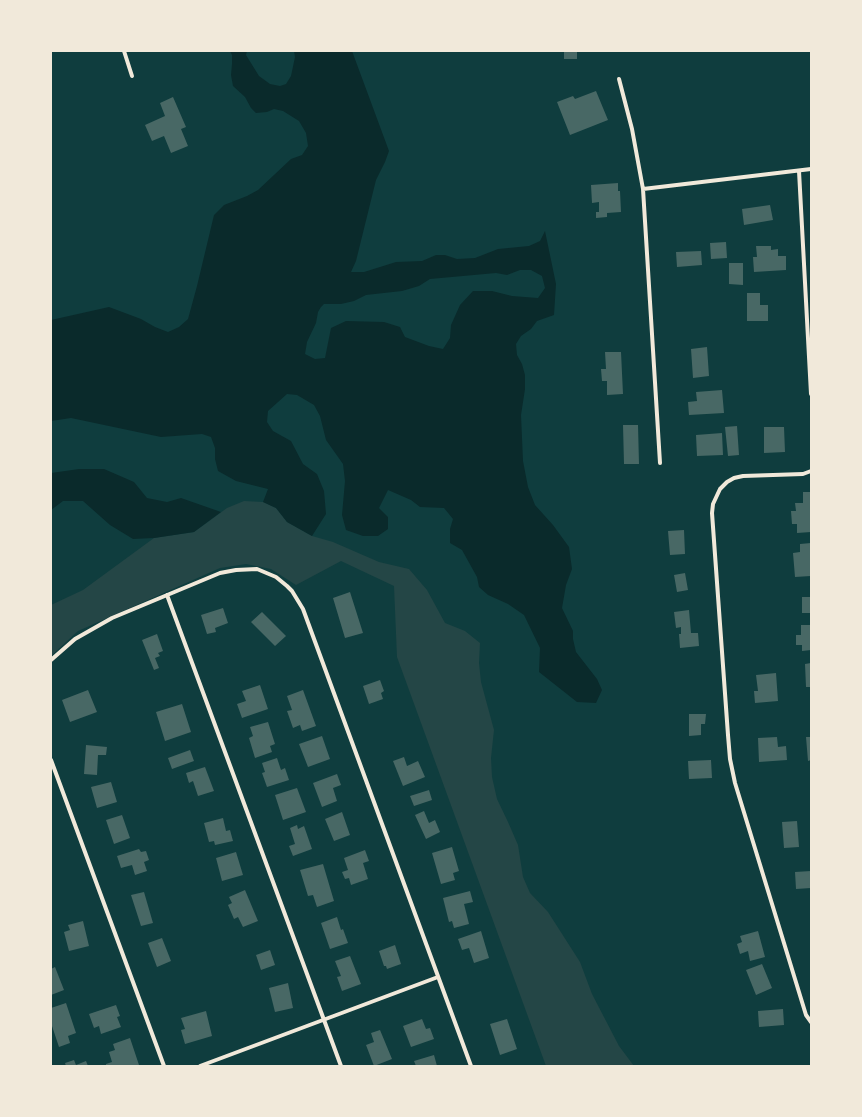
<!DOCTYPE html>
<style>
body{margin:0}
#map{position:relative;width:862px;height:1117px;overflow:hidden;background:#0f3d3e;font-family:"Crimson Pro",serif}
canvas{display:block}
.frame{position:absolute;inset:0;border:52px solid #f1e9da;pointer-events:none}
</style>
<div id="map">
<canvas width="862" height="1117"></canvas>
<div class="frame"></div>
</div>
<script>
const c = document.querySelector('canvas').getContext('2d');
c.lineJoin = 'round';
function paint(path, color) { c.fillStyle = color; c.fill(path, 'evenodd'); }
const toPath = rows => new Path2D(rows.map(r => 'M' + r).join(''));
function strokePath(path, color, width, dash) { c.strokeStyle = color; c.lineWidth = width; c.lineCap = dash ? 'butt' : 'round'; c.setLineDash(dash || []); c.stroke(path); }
const green = toPath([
 [244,501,263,502,276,508,287,522,312,536,333,542,379,562,409,569,427,590,445,623,465,631,480,643,479,663,481,682,494,730,491,758,492,777,497,799,508,822,518,845,523,877,530,893,548,912,580,962,592,994,619,1046,634,1066,546,1066,397,657,394,586,341,561,296,585,271,569,246,564,220,568,78,631,51,656,51,605,83,590,154,538,194,532,227,508]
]);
const water = toPath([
 [230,51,247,51,246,55,259,76,270,84,280,86,286,84,291,76,295,57,294,51,352,51,389,151,385,162,376,180,356,261,351,272,364,272,396,262,422,261,436,255,445,255,457,259,475,258,498,249,529,246,540,241,545,231,556,284,554,315,537,321,531,329,521,336,516,344,517,355,522,364,525,375,525,389,521,415,523,461,528,487,535,505,553,525,569,547,572,569,566,585,562,608,573,631,573,639,576,652,597,679,602,690,596,703,577,702,539,672,540,648,524,615,508,604,488,595,479,587,477,577,462,550,450,543,450,529,453,519,444,508,420,507,411,500,388,490,379,508,388,517,388,529,378,536,363,536,346,530,342,515,345,481,343,464,326,440,320,416,314,405,297,395,287,394,268,411,267,422,273,431,291,441,303,464,317,474,324,491,326,514,312,536,287,522,276,508,263,502,268,489,236,481,218,471,215,459,215,448,211,437,202,434,161,437,71,418,51,421,51,320,109,307,141,319,155,327,168,332,179,327,188,319,197,286,214,215,224,205,247,196,258,190,291,159,302,155,308,146,306,133,299,121,283,111,274,109,267,112,256,113,251,108,245,97,233,86,231,75,232,64,232,55],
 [520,270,531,270,542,276,545,288,538,298,512,296,492,291,473,291,460,305,451,325,450,338,443,349,429,346,405,337,400,327,384,322,346,321,331,328,325,358,315,359,305,354,307,342,316,323,318,312,321,307,324,304,341,304,354,301,366,295,402,291,419,286,430,279,496,273,507,275],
 [79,469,104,469,134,482,147,498,167,502,181,498,221,512,194,532,154,538,133,539,110,525,83,501,63,501,51,510,51,473]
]);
const building = toPath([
 [564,51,577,51,577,59,564,59],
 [596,91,608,120,570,135,557,102,573,96,575,99],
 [173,97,186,127,181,129,188,146,171,153,164,136,152,141,145,125,165,116,160,103],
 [618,183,618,191,620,191,621,212,607,213,607,217,596,218,596,212,599,212,599,202,592,203,591,185],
 [770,205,773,220,744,225,742,209],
 [726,242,727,258,711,259,710,243],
 [756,246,771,246,771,250,778,249,778,256,786,256,786,270,754,272,753,257,757,257],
 [701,251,702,265,677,267,676,252],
 [729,263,743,263,743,285,729,284],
 [747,293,760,293,760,305,768,305,768,321,747,321],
 [707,347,709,376,693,378,691,349],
 [605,352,621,352,623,394,607,395,607,381,602,381,601,369,606,369],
 [722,390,724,413,689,415,688,402,697,401,696,392],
 [623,425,638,425,639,464,624,464],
 [737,426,739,455,728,456,725,427],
 [764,427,784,427,785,452,764,453],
 [722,433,723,455,697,456,696,435],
 [803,492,811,492,811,532,797,533,797,524,792,524,791,511,796,511,795,503,803,503],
 [684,530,685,554,670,555,668,531],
 [811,543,811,576,795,577,793,553,800,552,800,544],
 [685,573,688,590,677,592,674,575],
 [350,592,363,633,345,638,333,598],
 [802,597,811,597,811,613,802,613],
 [223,608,228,623,215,628,216,632,207,634,201,615],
 [689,610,691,633,698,633,699,646,680,648,679,634,681,634,681,627,676,628,674,612],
 [262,612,286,636,275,646,251,622],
 [801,625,811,625,811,650,802,651,802,645,796,645,796,635,801,635],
 [157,634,163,651,158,653,160,656,155,658,159,668,154,670,142,640],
 [811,663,811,687,806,687,805,664],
 [776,673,778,701,755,703,754,691,758,691,756,675],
 [380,680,384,691,381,693,383,699,369,704,363,686],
 [260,685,268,709,242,718,237,704,246,701,242,691],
 [88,690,97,712,70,722,62,700],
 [303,690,316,726,302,731,300,725,293,728,287,711,292,710,287,696],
 [182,704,191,732,165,741,156,712],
 [689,714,706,714,705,724,701,724,701,735,689,736],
 [268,722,275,744,270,746,272,752,255,758,249,738,253,736,250,727],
 [322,736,330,759,308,767,299,744],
 [777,737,778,747,786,746,787,760,759,762,758,738],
 [806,737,811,737,811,760,808,761],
 [86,745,107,747,106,755,98,755,97,775,84,774],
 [190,750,194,761,172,769,168,758],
 [404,757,407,766,418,761,425,777,403,786,393,761],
 [277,758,281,770,285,768,289,780,267,787,262,773,265,772,262,763],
 [711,760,712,778,689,779,688,761],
 [205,767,214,791,198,796,193,781,189,783,186,773],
 [337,774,341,785,333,788,337,801,322,807,313,783],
 [111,782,117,802,97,808,91,787],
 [297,788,306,812,283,820,275,795],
 [429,790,432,800,414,806,410,796],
 [424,811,429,823,435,820,440,832,426,839,415,815],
 [342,812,350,835,334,841,325,819],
 [122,815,130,838,114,844,106,820],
 [223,818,226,831,230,830,233,841,215,845,214,841,209,842,204,823],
 [797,821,799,847,784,848,782,822],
 [297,825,298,829,304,826,312,849,293,856,289,846,295,844,290,828],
 [452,847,459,871,453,873,455,880,441,884,432,853],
 [139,849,141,852,146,851,149,860,144,862,147,871,135,875,132,865,121,868,117,856],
 [365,850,369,861,363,863,368,879,351,885,349,878,345,879,342,872,348,870,344,858],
 [236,852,243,875,222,881,216,858],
 [323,864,334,901,317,907,313,895,308,896,300,870],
 [811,871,811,888,796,889,795,872],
 [245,890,258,921,243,927,238,917,234,919,228,905,232,903,229,897],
 [470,891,473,902,464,904,469,924,454,928,452,921,449,922,443,898],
 [144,892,153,923,141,926,131,895],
 [337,917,341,930,343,929,348,943,330,949,321,923],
 [83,921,89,946,69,951,64,932,70,930,68,925],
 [481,931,489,958,474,963,469,948,462,950,458,939],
 [758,931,765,957,750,961,748,951,740,954,737,944,742,942,740,936],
 [162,938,171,961,157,967,148,943],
 [395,945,401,964,387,969,386,966,384,966,379,951],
 [270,950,275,965,261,970,256,955],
 [350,956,361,984,342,991,337,977,341,976,335,961],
 [762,964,772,988,756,995,746,970],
 [55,967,64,990,51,995,51,969],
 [288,983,293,1008,275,1012,269,988],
 [66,1003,76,1033,68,1036,70,1043,59,1047,51,1023,51,1008],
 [116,1005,120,1016,117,1017,121,1027,101,1034,99,1026,94,1028,89,1014],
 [783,1009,784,1025,759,1027,758,1011],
 [206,1011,212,1036,185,1044,181,1030,185,1029,181,1018],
 [422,1019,426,1029,430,1028,434,1039,411,1047,403,1026],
 [507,1019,517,1049,500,1055,490,1024],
 [380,1030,392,1059,374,1066,366,1045,374,1042,371,1033],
 [130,1038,139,1065,134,1066,106,1066,106,1064,112,1062,109,1052,115,1050,113,1044],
 [434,1055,437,1066,416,1066,414,1061],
 [74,1060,76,1065,86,1061,88,1066,66,1066,65,1063]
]);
const minor = toPath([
 [124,51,132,76],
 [619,79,632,129,643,189,660,463],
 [799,171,811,394],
 [643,189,811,169],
 [811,471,803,474,743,476,734,478,727,482,720,489,713,504,712,513,728,735,730,759,735,783,806,1015,811,1022],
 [167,595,341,1066],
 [51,660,75,639,112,618,220,573,236,570,257,569,276,577,287,586,292,591,303,609,471,1066],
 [51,760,164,1066],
 [200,1066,438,977]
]);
paint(green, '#244646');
paint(water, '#0a2a2b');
paint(building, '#486865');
strokePath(minor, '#f1e9da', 4);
</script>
